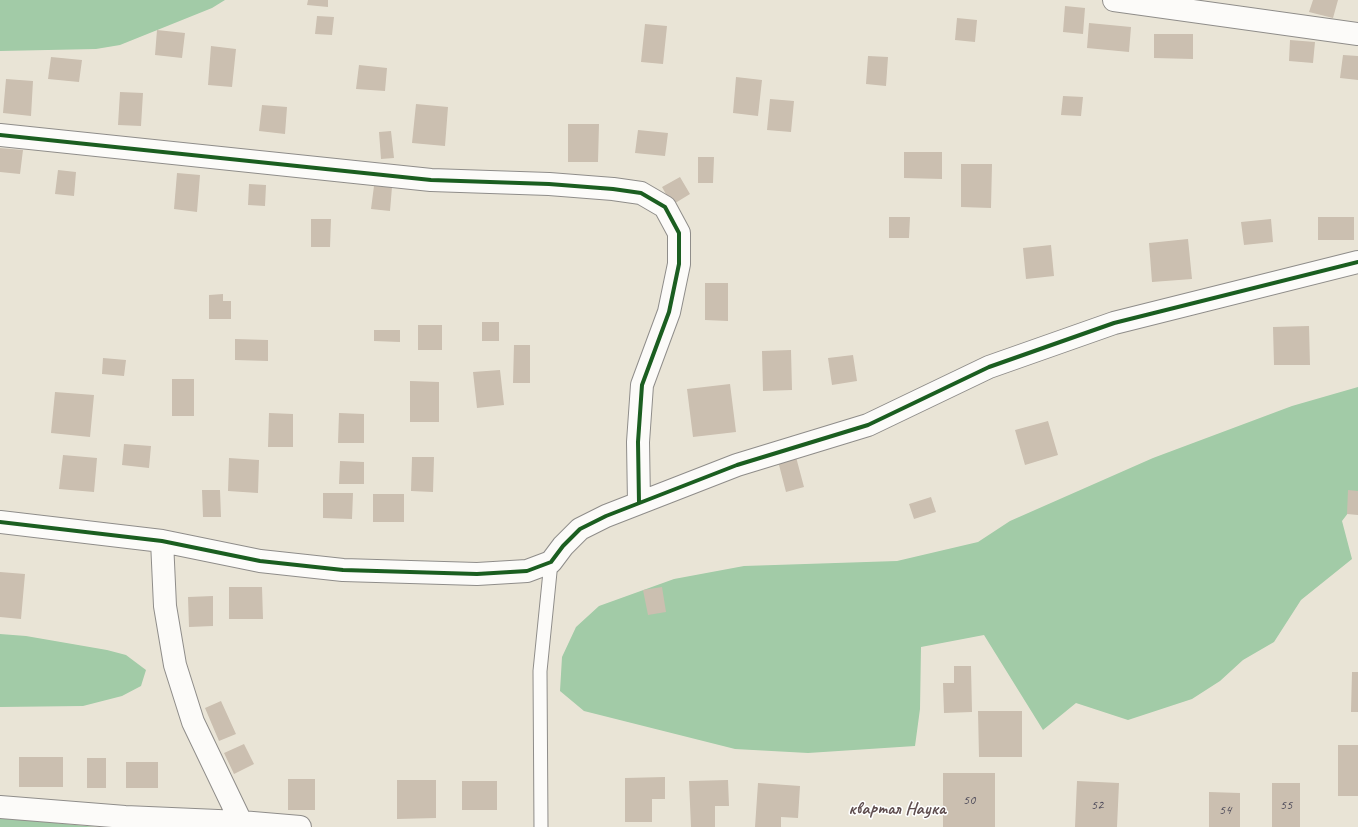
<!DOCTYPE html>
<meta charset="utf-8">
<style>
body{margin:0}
canvas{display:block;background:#e9e4d6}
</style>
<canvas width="1358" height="827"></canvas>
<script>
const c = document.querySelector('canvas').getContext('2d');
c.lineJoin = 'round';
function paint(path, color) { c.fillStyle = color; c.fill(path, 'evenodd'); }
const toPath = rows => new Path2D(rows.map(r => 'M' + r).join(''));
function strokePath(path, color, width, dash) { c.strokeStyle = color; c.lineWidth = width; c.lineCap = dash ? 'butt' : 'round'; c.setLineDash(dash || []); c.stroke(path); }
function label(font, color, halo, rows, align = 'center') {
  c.font = font + ' Caveat,sans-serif'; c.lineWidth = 3; c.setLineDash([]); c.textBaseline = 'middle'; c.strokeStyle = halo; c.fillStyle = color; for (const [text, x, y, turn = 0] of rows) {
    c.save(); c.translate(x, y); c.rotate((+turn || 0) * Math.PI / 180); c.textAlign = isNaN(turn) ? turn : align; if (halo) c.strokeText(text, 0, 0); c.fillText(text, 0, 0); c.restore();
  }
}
const forest = toPath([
 [0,0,225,0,212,8,120,45,96,49,0,51],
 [1358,387,1358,500,1342,521,1352,559,1301,600,1274,642,1243,660,1220,681,1192,699,1128,720,1076,703,1043,730,984,635,921,647,920,709,915,746,808,753,735,749,584,711,560,691,562,657,576,627,599,606,674,579,744,566,897,561,978,542,1010,521,1153,458,1292,406],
 [0,634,26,636,107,650,126,655,146,670,141,686,122,696,83,706,0,707],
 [0,816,56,823,96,827,0,827]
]);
const building = toPath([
 [308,0,328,0,328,7,307,5],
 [1313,0,1338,0,1333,18,1309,12],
 [1065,6,1085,8,1083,34,1063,32],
 [317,16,334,17,332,35,315,34],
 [957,18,977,20,975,42,955,40],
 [1089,23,1131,27,1129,52,1087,48],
 [645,24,667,26,663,64,641,62],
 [157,30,185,33,182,58,155,55],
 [1154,34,1193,34,1193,59,1154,58],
 [1290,40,1315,42,1313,63,1289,61],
 [211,46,236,49,232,87,208,85],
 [1343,55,1358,56,1358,80,1340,78],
 [868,56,888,57,886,86,866,84],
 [51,57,82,60,79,82,48,79],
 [359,65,387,68,385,91,356,89],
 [736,77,762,80,758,116,733,113],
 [6,79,33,81,31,116,3,113],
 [120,92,143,93,141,126,118,125],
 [1063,96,1083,97,1081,116,1061,115],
 [770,99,794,101,791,132,767,130],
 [416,104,448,107,445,146,412,143],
 [262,105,287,107,285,134,259,131],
 [568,124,599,124,598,162,568,162],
 [638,130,668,133,665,156,635,153],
 [391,131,394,158,381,159,379,132],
 [0,148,23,150,20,174,0,172],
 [904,152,942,152,942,179,904,178],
 [698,157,714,157,713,183,698,183],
 [961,164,992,164,991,208,961,207],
 [58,170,76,172,74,196,55,194],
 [177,173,200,175,197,212,174,209],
 [680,177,690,194,672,205,662,187],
 [249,184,266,185,265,206,248,205],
 [374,186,392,187,390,211,371,209],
 [889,217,910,217,909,238,889,238],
 [1318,217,1354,217,1354,240,1318,240],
 [311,219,331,219,330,247,311,247],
 [1271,219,1273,242,1244,245,1241,222],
 [1188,239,1192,279,1152,282,1149,243],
 [1051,245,1054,276,1026,279,1023,248],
 [705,283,728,283,728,321,705,320],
 [223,294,223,301,231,301,231,319,209,319,209,295],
 [482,322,499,322,499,341,482,341],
 [418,325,442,325,442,350,418,350],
 [1309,326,1310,365,1274,365,1273,327],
 [374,330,400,330,400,342,374,341],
 [235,339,268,340,268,361,235,360],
 [514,345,530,345,530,383,513,383],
 [791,350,792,390,763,391,762,351],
 [853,355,857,381,832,385,828,358],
 [103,358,126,360,124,376,102,374],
 [500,370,504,405,477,408,473,372],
 [172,379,194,379,194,416,172,416],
 [410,381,439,382,439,422,410,422],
 [730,384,736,432,693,437,687,389],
 [55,392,94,395,90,437,51,433],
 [269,413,293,414,293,447,268,447],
 [339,413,364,414,364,443,338,443],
 [1048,421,1058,455,1025,465,1015,430],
 [124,444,151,446,149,468,122,465],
 [63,455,97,458,94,492,59,489],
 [412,457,434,457,433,492,411,491],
 [796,457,804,487,786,492,778,461],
 [229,458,259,460,258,493,228,491],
 [340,461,364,462,364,484,339,484],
 [202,490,220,490,221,517,203,517],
 [1348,490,1358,491,1358,515,1347,514],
 [323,493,353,493,352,519,323,518],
 [373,494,404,494,404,522,373,522],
 [931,497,936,512,914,519,909,504],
 [0,572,25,574,21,619,0,617],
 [229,587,262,587,263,619,229,619],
 [662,587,666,612,648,615,643,590],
 [213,596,213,626,189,627,188,597],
 [954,666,971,666,972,712,944,713,943,683,954,683],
 [1352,672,1358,672,1358,712,1351,712],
 [221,701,236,734,219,741,205,708],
 [978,711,1022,711,1022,757,979,757],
 [244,744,254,764,234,774,224,753],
 [1338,745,1358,745,1358,796,1338,796],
 [19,757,63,757,63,787,19,787],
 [87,758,106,758,106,788,87,788],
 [126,762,158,762,158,788,126,788],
 [943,773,995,773,995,827,943,827],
 [665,777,665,799,652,799,652,822,625,822,625,778],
 [288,779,315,779,315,810,288,810],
 [397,780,436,780,436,818,397,819],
 [728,780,729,806,715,806,715,827,691,827,689,781],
 [462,781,497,781,497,810,462,810],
 [1077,781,1119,783,1117,827,1075,827],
 [758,783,800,786,798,818,781,817,781,827,755,827],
 [1272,783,1300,783,1300,827,1272,827],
 [1209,792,1240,793,1240,827,1209,827]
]);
const lane = toPath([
 [541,827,540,671,551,562]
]);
const street = toPath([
 [1114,0,1358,34],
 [0,135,431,180,549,184,613,189,641,193,665,207,679,233,679,264,669,312,642,385,638,442,639,503],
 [0,522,162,541,260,561,343,570,477,574,527,571,551,562,563,546,580,529,606,516,737,465,868,425,989,367,1114,323,1358,262],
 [162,541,165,606,175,665,193,722,241,822],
 [0,807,125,817,241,822,300,827]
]);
const cycleway = toPath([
 [0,135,431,180,549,184,613,189,641,193,665,207,679,233,679,264,669,312,642,385,638,442,639,503],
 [0,522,162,541,260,561,343,570,477,574,527,571,551,562,563,546,580,529,606,516,737,465,868,425,989,367,1114,323,1358,262]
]);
const numberNames = [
 ["50",969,800],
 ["52",1097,805],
 ["55",1286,805],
 ["54",1225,810]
];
const quarterNames = [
 ["квартал Наука",897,809]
];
paint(forest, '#a2cba7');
paint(building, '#cbbfb0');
strokePath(lane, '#8f8d8a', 15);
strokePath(street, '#8f8d8a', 24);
strokePath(lane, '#fcfbf9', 13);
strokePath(street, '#fcfbf9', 22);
strokePath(cycleway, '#1b5e20', 4);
label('14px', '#4c4958', null, numberNames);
label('bold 18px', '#5f4e4f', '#fff', quarterNames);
</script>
